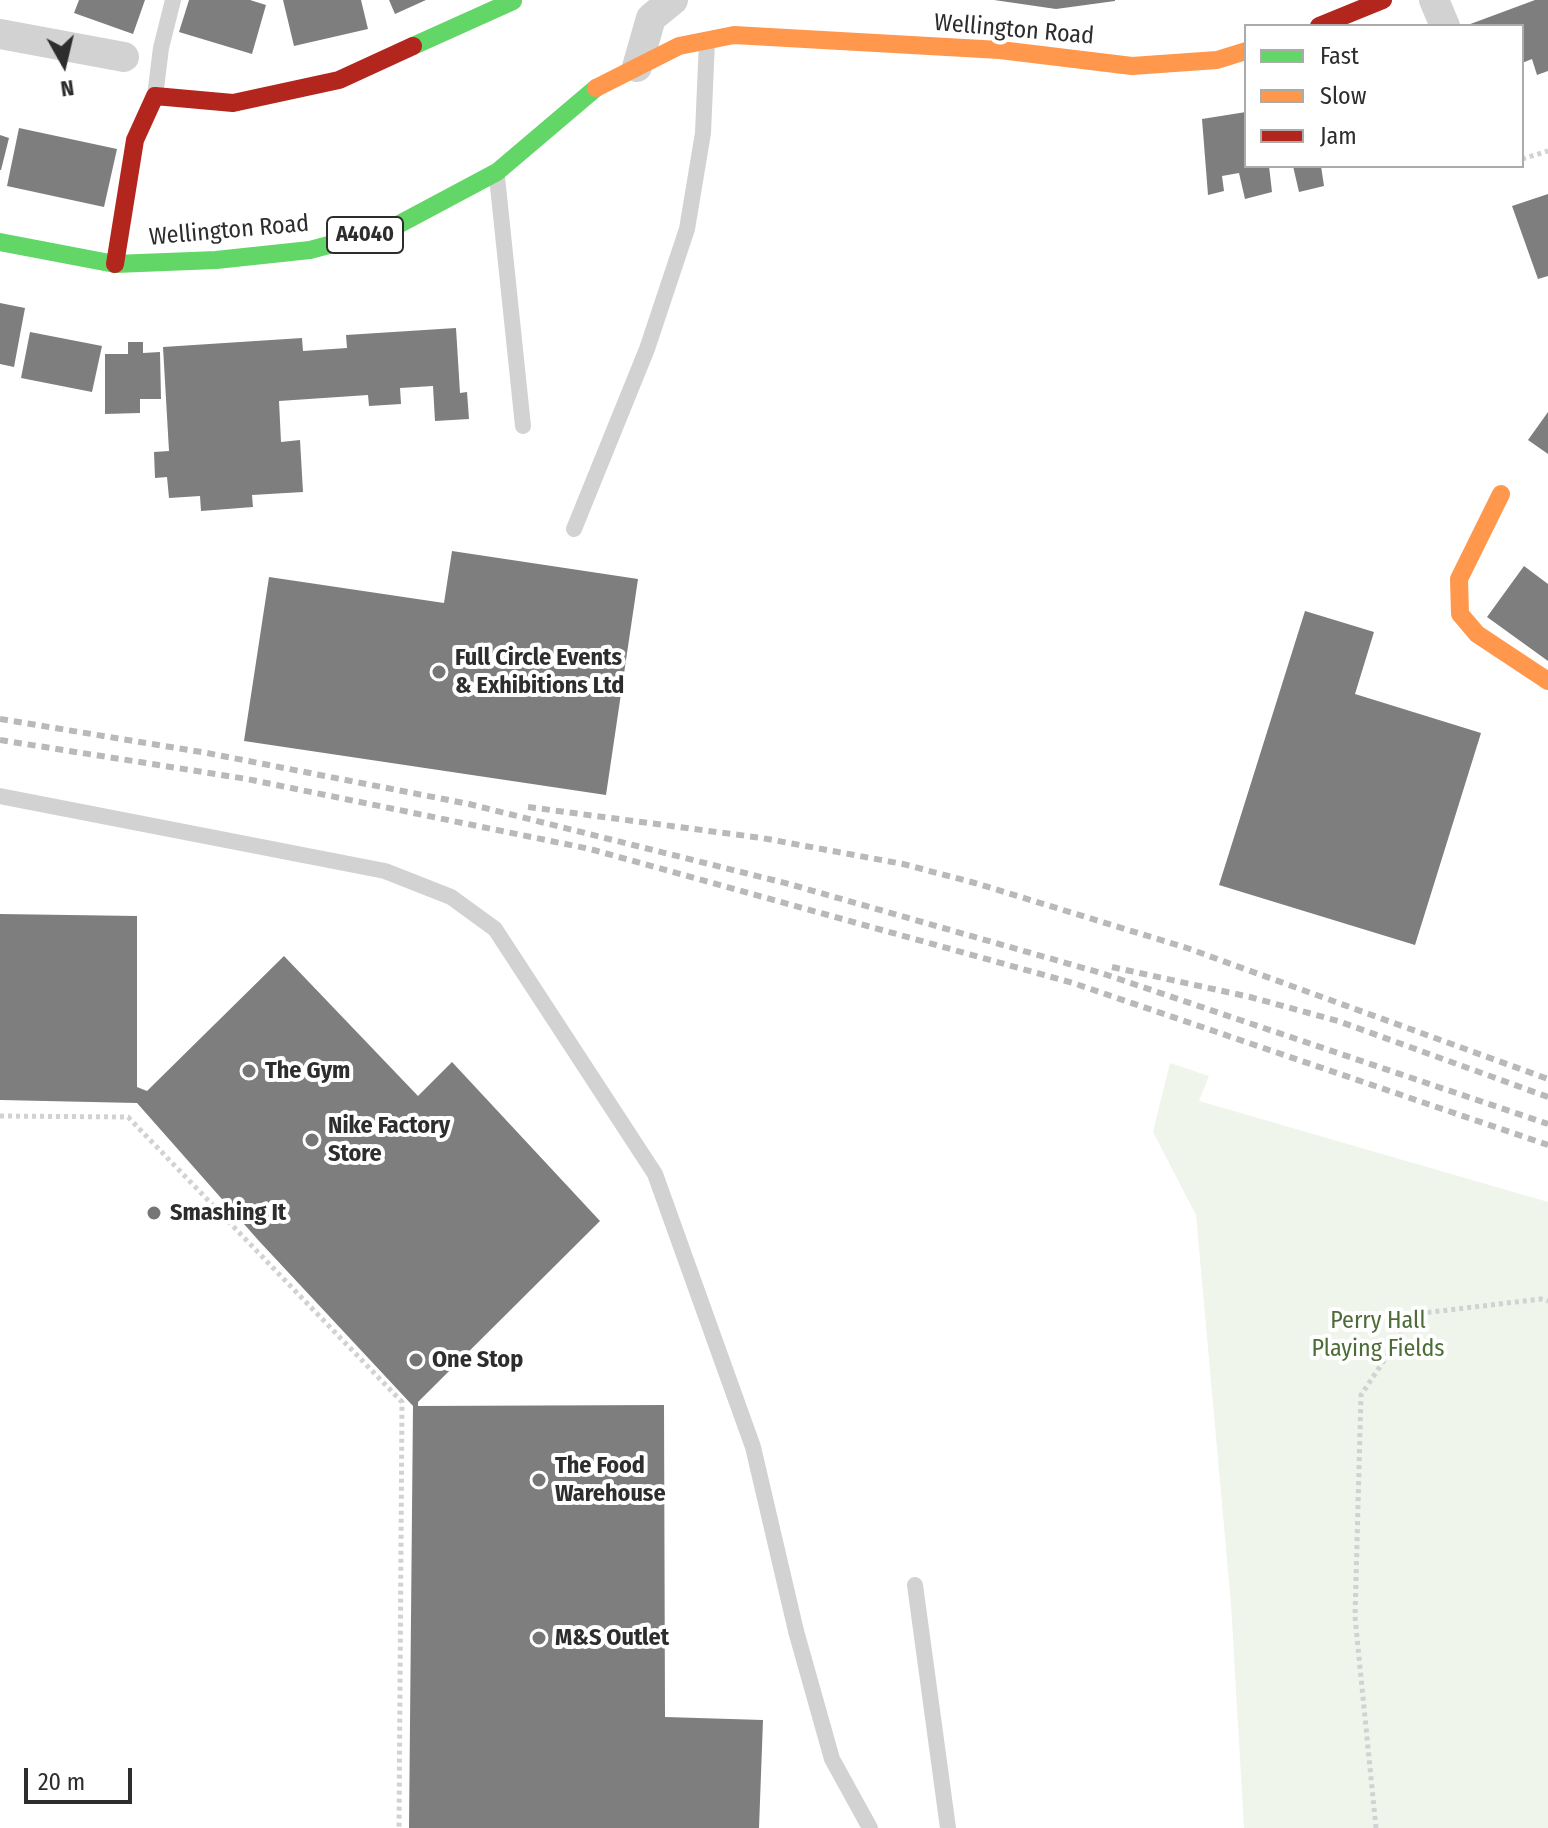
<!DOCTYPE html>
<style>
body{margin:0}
#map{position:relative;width:1548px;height:1828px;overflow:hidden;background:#fff;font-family:"Fira Sans Condensed",sans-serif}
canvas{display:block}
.legend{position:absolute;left:1244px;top:24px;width:280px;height:144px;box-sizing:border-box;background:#fff;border:2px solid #ababab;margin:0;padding:10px 14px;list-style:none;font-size:24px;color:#2d2d2d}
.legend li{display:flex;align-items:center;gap:16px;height:40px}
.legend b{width:40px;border:2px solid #ababab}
.north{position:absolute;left:24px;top:24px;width:80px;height:80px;-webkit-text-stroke:6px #fff;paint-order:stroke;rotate:172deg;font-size:22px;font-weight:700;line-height:32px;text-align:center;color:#2d2d2d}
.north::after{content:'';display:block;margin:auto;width:28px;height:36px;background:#2d2d2d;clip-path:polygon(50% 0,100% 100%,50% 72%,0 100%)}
.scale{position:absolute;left:24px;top:1768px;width:108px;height:36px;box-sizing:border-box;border:4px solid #2d2d2d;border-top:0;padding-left:10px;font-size:24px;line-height:28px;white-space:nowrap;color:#2d2d2d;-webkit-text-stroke:6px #fff;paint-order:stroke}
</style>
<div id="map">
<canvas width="1548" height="1828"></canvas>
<ul class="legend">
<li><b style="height:10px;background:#63d668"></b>Fast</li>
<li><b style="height:10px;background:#ff974d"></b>Slow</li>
<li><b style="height:10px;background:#b3261e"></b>Jam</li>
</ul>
<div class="north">N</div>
<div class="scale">20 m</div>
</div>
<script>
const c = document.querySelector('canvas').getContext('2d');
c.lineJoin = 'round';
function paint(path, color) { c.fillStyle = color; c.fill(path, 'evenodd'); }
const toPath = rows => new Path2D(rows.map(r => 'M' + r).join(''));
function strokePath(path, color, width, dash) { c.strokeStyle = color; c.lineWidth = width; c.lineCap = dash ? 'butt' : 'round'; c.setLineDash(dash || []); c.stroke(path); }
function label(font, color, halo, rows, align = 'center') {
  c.font = font + ' "Fira Sans Condensed",sans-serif'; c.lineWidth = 8; c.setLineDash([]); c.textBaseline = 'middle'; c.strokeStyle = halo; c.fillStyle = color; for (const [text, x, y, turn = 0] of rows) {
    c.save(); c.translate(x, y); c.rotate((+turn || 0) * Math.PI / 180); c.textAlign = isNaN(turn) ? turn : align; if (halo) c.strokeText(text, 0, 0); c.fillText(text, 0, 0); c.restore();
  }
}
const green = toPath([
 [1170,1063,1209,1076,1199,1101,1548,1202,1548,1828,1244,1828,1231,1604,1196,1215,1153,1132]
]);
const building = toPath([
 [79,0,145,0,133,34,74,13],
 [189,0,250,0,266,5,252,54,179,32],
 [283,0,361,0,368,29,294,46],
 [389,0,426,0,395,14],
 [994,0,1115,0,1115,1,1056,9],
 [1535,0,1548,0,1548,71,1537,75,1532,59,1522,63,1522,26,1465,26],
 [1246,112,1246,166,1269,166,1272,192,1245,199,1239,173,1222,176,1224,191,1208,195,1202,119],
 [19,128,117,149,104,207,7,186],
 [0,135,9,138,1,170,0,170],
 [1293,166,1321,166,1324,186,1299,192],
 [1548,194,1548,276,1538,279,1512,206],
 [0,303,25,308,14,367,0,364],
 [456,328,460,393,467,392,469,419,435,421,433,386,400,388,401,404,369,406,368,395,279,401,281,442,300,440,303,492,252,495,253,507,201,511,200,496,169,498,167,477,155,478,154,452,169,451,163,347,302,338,303,351,347,348,346,335],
 [30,332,102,346,92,392,21,378],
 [128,342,143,342,143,353,160,352,161,399,140,399,140,413,105,414,105,354,128,354],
 [1548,412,1548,454,1528,440],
 [452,551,638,579,606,795,244,741,269,577,444,603],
 [1524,566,1548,584,1548,661,1487,617],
 [1305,611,1374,632,1355,694,1481,733,1415,945,1219,885],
 [0,914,137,916,137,1087,147,1091,284,956,418,1096,452,1062,600,1221,418,1402,418,1406,664,1405,665,1717,763,1720,759,1828,409,1828,413,1406,259,1241,137,1103,0,1100]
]);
const path = toPath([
 [1522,159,1548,151],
 [0,1116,128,1117,402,1402,399,1828],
 [1376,1828,1355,1617,1361,1395,1415,1314,1541,1299,1548,1301]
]);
const lane = toPath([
 [155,96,161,48,173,0],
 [497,177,523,426],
 [574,529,647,349,687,229,703,133,707,41],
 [0,796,385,871,451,897,495,929,655,1174,753,1447,796,1631,832,1759,870,1828],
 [915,1585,948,1828]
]);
const street = toPath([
 [1434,0,1445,26],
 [0,34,124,57],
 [637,67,651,18,673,0]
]);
const fast = toPath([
 [413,46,513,1],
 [0,242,115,264,216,260,310,250,392,228,497,172,596,88]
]);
const slow = toPath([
 [596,88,679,46,734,35,1000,50,1132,66,1217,60,1246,51],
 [1501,494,1459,579,1460,614,1477,634,1548,681]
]);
const jam = toPath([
 [1319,26,1383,0],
 [115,264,135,140,155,96,233,103,339,80,413,46]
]);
const rail = toPath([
 [0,719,207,753,469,804,789,884,1101,973,1548,1124],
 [0,740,247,779,590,849,1073,983,1548,1145],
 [528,807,762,838,903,864,975,883,1187,948,1548,1079],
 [1112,967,1250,997,1338,1021,1548,1097]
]);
const markers = [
 [439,672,8,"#767676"],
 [249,1071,8,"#767676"],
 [312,1140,8,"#767676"],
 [154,1213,8,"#767676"],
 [416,1360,8,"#767676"],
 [539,1480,8,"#767676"],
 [539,1638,8,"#767676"]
];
const shields = [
 [365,235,76]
];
const shieldNames = [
 ["A4040",365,235]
];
const streetNames = [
 ["Wellington Road",1014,30,5],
 ["Wellington Road",229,231,-5]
];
const poiNames = [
 ["Full Circle Events",455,658],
 ["& Exhibitions Ltd",455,686],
 ["The Gym",265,1071],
 ["Nike Factory",328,1126],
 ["Store",328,1154],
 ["Smashing It",170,1213],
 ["One Stop",432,1360],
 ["The Food",555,1466],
 ["Warehouse",555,1494],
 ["M&S Outlet",555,1638]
];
const parkNames = [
 ["Perry Hall",1378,1321],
 ["Playing Fields",1378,1349]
];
paint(green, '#eff5eb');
paint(building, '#7e7e7e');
strokePath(path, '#d2d2d2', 5, [4, 4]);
strokePath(lane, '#d2d2d2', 16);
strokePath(street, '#d2d2d2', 30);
strokePath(fast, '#63d668', 18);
strokePath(slow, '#ff974d', 18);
strokePath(jam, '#b3261e', 18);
strokePath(rail, '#b9b9b9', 6, [8, 6]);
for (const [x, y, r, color] of markers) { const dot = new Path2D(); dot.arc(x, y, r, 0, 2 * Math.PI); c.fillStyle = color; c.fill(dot); strokePath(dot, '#fff', 3); }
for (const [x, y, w] of shields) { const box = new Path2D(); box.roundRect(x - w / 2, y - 18, w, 36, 6); c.fillStyle = '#fff'; c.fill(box); strokePath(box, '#2d2d2d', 2); }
label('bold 22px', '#2d2d2d', null, shieldNames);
label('24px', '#2d2d2d', '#fff', streetNames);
label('bold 24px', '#2d2d2d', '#fff', poiNames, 'left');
label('24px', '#4d6c38', '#fff', parkNames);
</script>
